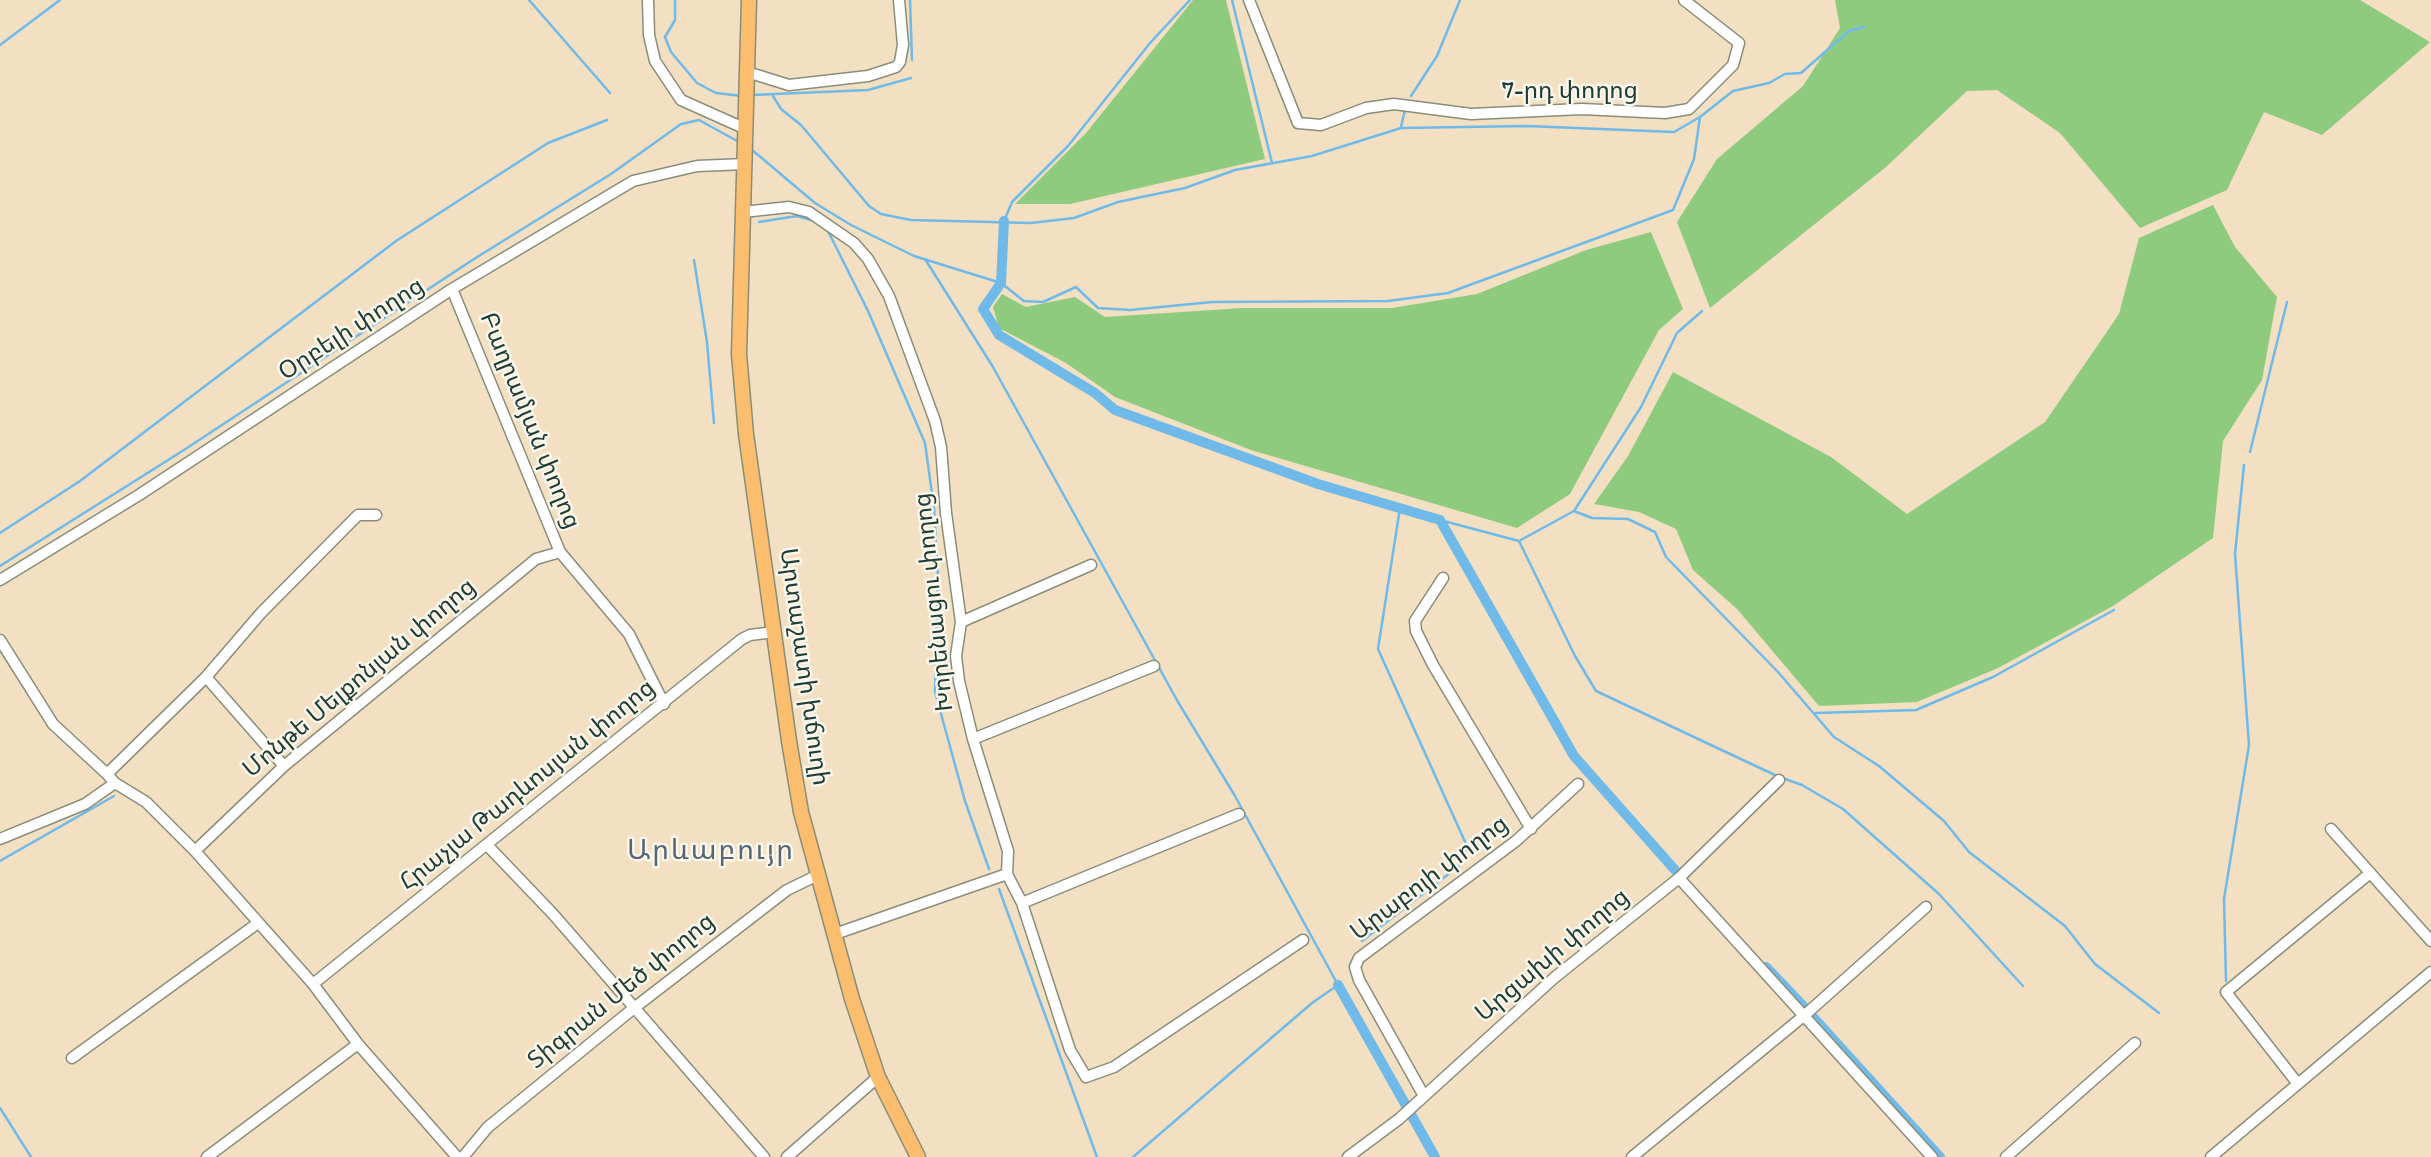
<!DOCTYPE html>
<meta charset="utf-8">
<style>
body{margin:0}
canvas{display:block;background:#f3dfc2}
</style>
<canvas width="2431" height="1157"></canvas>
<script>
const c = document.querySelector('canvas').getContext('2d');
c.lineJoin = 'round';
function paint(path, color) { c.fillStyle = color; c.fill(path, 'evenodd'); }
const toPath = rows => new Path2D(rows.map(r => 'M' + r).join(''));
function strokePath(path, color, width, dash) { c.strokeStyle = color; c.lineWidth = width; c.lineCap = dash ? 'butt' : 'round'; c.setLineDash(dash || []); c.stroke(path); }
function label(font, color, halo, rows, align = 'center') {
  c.font = font + ' Itim,"Noto Sans Armenian",sans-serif'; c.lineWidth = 5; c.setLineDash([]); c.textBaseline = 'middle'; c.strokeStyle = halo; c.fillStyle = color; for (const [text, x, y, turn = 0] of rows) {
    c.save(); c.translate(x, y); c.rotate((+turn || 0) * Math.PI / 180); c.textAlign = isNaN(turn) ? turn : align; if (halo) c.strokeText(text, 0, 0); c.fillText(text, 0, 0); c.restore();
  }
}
const green = toPath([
 [1193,0,1226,0,1265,159,1070,204,1015,204,1086,133],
 [1835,0,2360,0,2430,42,2322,135,2264,112,2227,190,2140,228,2060,133,1997,90,1967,91,1886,167,1710,308,1677,222,1717,159,1803,86,1840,28],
 [2213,205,2235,247,2277,297,2262,380,2223,441,2213,538,2113,606,1998,668,1917,702,1819,706,1737,609,1693,570,1676,529,1639,512,1594,504,1628,456,1673,372,1831,457,1907,514,2045,422,2119,314,2139,238],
 [1651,232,1683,309,1659,330,1570,494,1517,528,1251,450,1115,397,1066,363,999,328,993,307,1002,294,1026,307,1075,297,1105,317,1243,308,1392,308,1477,294,1586,250]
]);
const stream = toPath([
 [529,0,610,93],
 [675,0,675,20,665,37,671,52,697,83,716,93,742,96],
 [910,0,912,60],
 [1232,0,1272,163],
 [0,45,60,0],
 [752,95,868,90,911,78],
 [773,96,781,109,801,125,869,206,881,214,911,220,1031,223,1074,218,1118,202,1185,188,1235,170,1312,156,1401,128,1527,126,1674,132,1700,117,1733,91,1769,83,1785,74,1801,73,1849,31,1864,27],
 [1411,96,1437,56,1460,0],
 [1401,127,1405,110],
 [751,149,815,203,851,225,914,256,1001,283,1024,301,1043,302,1076,287,1098,308,1130,310,1212,302,1388,301,1448,293,1673,210,1694,159,1700,117],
 [1004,221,1012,202,1068,146,1150,43,1190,0],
 [759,222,797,216,814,221],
 [828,231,868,311,925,443,934,508,938,577,935,692,965,801,989,869],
 [925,259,993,367,1178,702,1235,796,1338,985,1312,1003,1133,1157],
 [694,260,707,342,714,423],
 [2250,452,2287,302],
 [1574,511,1641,407,1677,333,1702,311],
 [1440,520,1519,541,1575,656,1596,691,1777,776,1802,785,1843,809,1939,894,2023,986],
 [0,533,80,481,396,241,548,143,607,120],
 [1519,541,1574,511,1592,518,1628,519,1655,532,1666,557,1778,672,1834,737,1879,766,1944,821,1969,852,2065,926,2095,964,2159,1013],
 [0,566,184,450,474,259,611,174,681,124,699,120,739,142],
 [1816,713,1916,710,1993,677,2114,610],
 [0,861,114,796],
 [999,889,1097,1157],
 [1362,941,1464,862,1466,844,1378,649,1400,508],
 [2226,981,2224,899,2249,745,2235,554,2244,465],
 [0,1108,31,1157]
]);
const canal = toPath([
 [1004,221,1001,283,983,309,999,335,1095,393,1115,410,1318,484,1440,520,1574,756,1675,870],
 [1766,967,1805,1008],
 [1338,985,1435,1157],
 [1814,1018,1940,1157]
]);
const minor = toPath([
 [648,0,649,35,655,61,681,100,746,129],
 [1249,0,1298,123,1321,125,1366,108,1394,104,1471,114,1582,109,1665,113,1689,109,1733,65,1739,43,1684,0],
 [747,72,789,85,868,76,896,67,900,62,903,45,899,0],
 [743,212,789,207,809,212,854,243,868,259,889,296,935,421,941,447,946,513,961,622,956,656,959,681,973,739,1008,851,1007,874,1022,903,1070,1050,1086,1077,1114,1067,1303,940],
 [452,289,560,552,629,634,664,704],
 [376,515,358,515,261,613,206,677,107,774,115,783,146,802,195,851,313,984,358,1044,457,1157],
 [1443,578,1415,621,1416,631,1433,665,1531,829],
 [0,580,139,495,452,289,633,181,697,166,746,164],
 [961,622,1091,565],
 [0,640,53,724,107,774],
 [206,677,284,766],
 [973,739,1154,666],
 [2331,829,2431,941],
 [0,839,85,804,115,783],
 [487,845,553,914,764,1157],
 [195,851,284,766,536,559,560,552],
 [1679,878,1932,1157],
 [1022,903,1239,814],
 [835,934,1007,874],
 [313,984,742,639,750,635,774,632],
 [72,1058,258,923],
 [2298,1084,2226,992,2369,874],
 [1424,1096,1359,980,1355,967,1359,958,1516,841,1578,784],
 [207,1157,358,1044],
 [463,1157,488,1127,634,1008,787,890,818,875],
 [787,1157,878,1077],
 [1348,1157,1399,1119,1554,978,1679,878,1779,780],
 [1632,1157,1806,1014,1926,907],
 [2006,1157,2135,1043],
 [2211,1157,2431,972]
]);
const major = toPath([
 [749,0,739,354,746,434,789,741,801,812,852,999,878,1077,918,1157]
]);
const streetNames = [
 ["7-րդ փողոց",1570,92],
 ["Օրբելի փողոց",352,330,-33],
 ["Բաղրամյան փողոց",529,421,68],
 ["Խորենացու փողոց",935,602,-96],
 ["Արտաշատի խճուղի",803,667,82],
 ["Մոնթե Մելքոնյան փողոց",360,679,-40],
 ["Հրաչյա Թադևոսյան փողոց",528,786,-39],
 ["Արաբոյի փողոց",1430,879,-37],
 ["Արցախի փողոց",1553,956,-40],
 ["Տիգրան Մեծ փողոց",622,992,-39]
];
const quarterNames = [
 ["Արևաբույր",711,852]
];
paint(green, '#8fcb7f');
strokePath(stream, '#6fbae8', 2.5);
strokePath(canal, '#6fbae8', 10);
strokePath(minor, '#898e7b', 13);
strokePath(major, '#898e7b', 17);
strokePath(minor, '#fff', 10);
strokePath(major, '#fbbd6e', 14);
label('24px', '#1f3d34', '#fbf7ec', streetNames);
c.letterSpacing = '2px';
label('28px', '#576874', '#fbf7ec', quarterNames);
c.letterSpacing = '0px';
</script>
